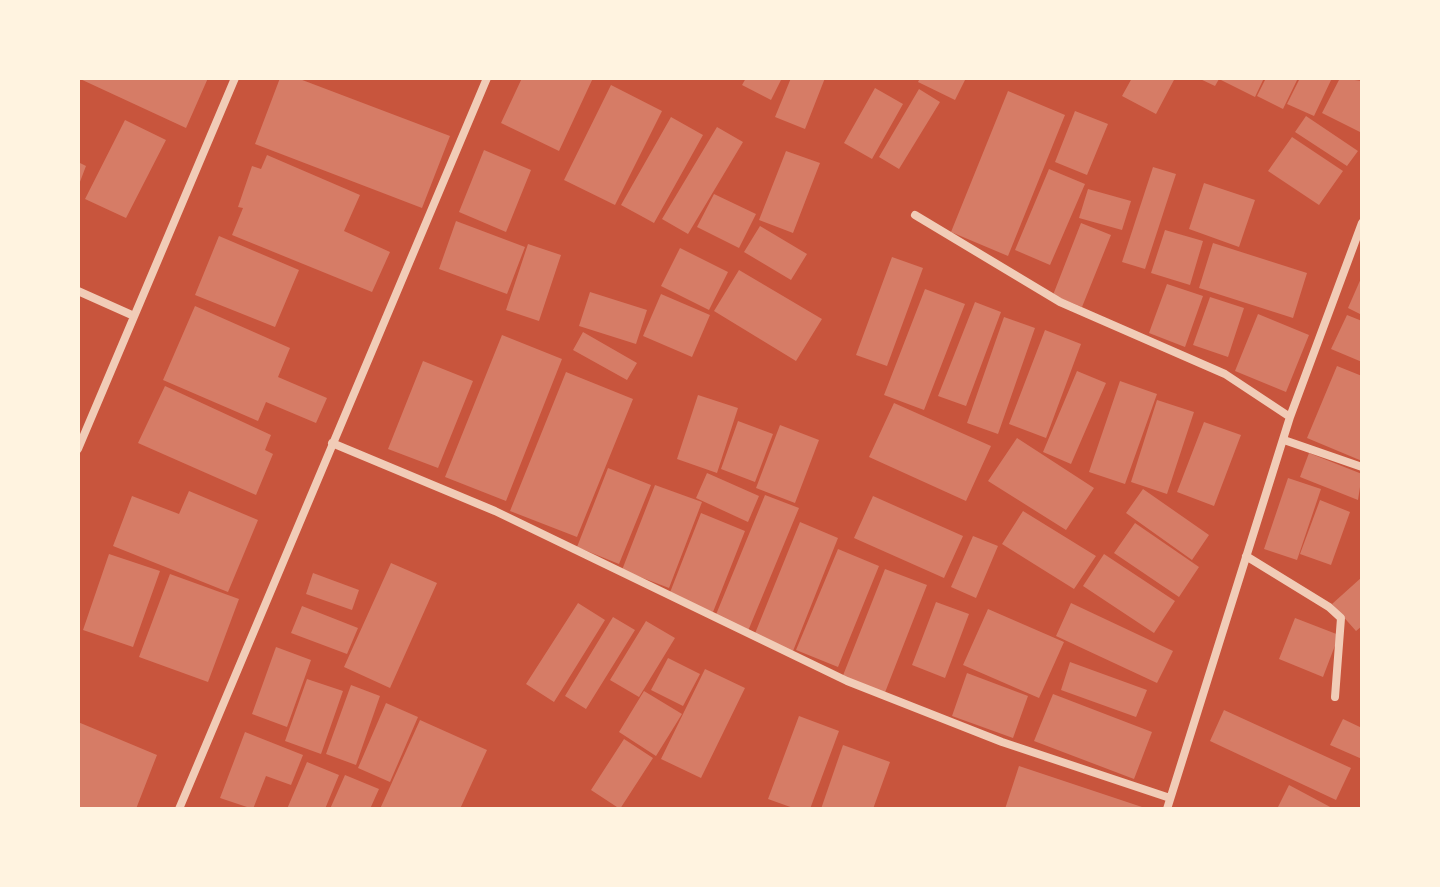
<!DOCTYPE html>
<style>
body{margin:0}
#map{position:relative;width:1440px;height:887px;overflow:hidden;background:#c8553d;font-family:"Asap Condensed",sans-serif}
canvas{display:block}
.frame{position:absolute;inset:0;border:80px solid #fff3e0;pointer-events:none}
</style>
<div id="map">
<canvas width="1440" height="887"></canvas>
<div class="frame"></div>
</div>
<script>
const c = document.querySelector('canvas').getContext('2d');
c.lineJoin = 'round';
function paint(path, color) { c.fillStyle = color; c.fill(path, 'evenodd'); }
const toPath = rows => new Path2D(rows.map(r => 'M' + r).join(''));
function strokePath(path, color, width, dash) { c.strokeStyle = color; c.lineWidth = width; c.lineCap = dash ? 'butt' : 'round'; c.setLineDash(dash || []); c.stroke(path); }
const building = toPath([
 [78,78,208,78,186,128],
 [280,78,297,78,450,136,422,208,255,144],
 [522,78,593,78,559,151,501,123],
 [746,78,782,78,771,100,742,85],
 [791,78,825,78,805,129,775,117],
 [920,78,966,78,955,100,918,82],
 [1132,78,1175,78,1156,114,1122,96],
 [1198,78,1264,78,1255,97,1219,79,1215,86],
 [1266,78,1298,78,1283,109,1257,96],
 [1300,78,1332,78,1314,116,1287,104],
 [1340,78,1362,81,1362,133,1322,113],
 [611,85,662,111,615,205,564,180],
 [875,88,903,104,872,159,844,143],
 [919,89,940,102,899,169,879,157],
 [1008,91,1065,115,1008,256,951,232],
 [1075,111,1108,124,1087,175,1055,162],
 [1306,116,1358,151,1347,166,1295,132],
 [671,117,703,135,654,223,621,205],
 [125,120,166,140,126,218,85,199],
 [717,127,743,142,688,234,662,219],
 [1292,137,1343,171,1319,205,1268,171],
 [484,150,531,170,506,232,459,212],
 [786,151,820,163,793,233,759,220],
 [267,155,360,195,344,231,390,252,372,292,232,235,243,208,238,207,252,166,261,169],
 [78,162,86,166,78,187],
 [1153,167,1176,174,1145,269,1122,262],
 [1049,169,1085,184,1050,265,1015,250],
 [1204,183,1255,200,1239,247,1189,229],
 [1088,189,1131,201,1122,230,1079,218],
 [714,194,756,214,739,248,697,227],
 [456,221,525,247,507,294,439,269],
 [1081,223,1111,235,1082,307,1053,295],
 [760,226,807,254,791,280,744,252],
 [1165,230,1203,241,1190,285,1151,273],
 [219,236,299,270,275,327,195,295],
 [1213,243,1307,273,1293,318,1199,288],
 [528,244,561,255,539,321,506,310],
 [680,248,728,272,709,310,661,286],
 [892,257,923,268,887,366,856,355],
 [739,270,822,319,796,361,714,311],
 [1362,276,1362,315,1348,308],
 [1167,284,1203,296,1185,347,1149,333],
 [925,289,965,304,924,410,884,395],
 [590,292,647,310,636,344,579,326],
 [661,294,710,315,692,357,643,336],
 [1210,297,1244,308,1228,357,1193,345],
 [975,302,1001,312,966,406,938,396],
 [195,306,290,348,278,377,327,398,316,423,266,402,258,421,163,380],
 [1258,314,1309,335,1286,392,1235,371],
 [1347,315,1362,321,1362,362,1331,349],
 [1004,317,1035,328,998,434,967,423],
 [1045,330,1081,344,1046,438,1009,424],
 [583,332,637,363,627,380,573,350],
 [502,335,562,359,506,501,445,477],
 [423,361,473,381,438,468,388,449],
 [1337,366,1362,376,1362,461,1307,438],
 [1077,371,1106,383,1071,464,1043,452],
 [566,372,633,399,577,537,510,511],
 [1120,381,1157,394,1125,484,1089,472],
 [165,386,271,435,265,450,273,454,256,495,138,443],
 [698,395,738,408,717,473,677,459],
 [1157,400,1194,412,1167,494,1131,482],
 [894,403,991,446,966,501,869,457],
 [738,421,773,434,755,482,721,469],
 [1204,422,1241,435,1214,506,1177,492],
 [780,425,819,440,795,503,756,488],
 [1017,438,1094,488,1066,530,988,481],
 [1309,453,1362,474,1358,500,1300,477],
 [608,468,651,485,619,564,577,547],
 [707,473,759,496,748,522,696,498],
 [1288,478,1321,489,1297,560,1264,549],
 [655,485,702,502,669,588,622,570],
 [1143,489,1209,535,1192,560,1126,513],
 [189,491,258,520,228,592,113,546,132,496,179,514],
 [765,495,799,508,748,631,715,617],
 [873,496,963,536,944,578,854,538],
 [1320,500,1350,512,1331,565,1300,554],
 [1023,511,1096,556,1074,589,1002,544],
 [701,513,745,531,713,612,669,595],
 [800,522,838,538,793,651,754,636],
 [1135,523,1199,567,1179,597,1114,553],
 [973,536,998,546,976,598,951,587],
 [838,549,879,566,838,667,796,650],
 [109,554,160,571,133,647,83,630],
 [1104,554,1175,601,1154,633,1083,586],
 [391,563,437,583,390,688,344,667],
 [885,569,927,585,884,695,842,678],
 [313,573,359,590,352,610,306,594],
 [170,574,239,599,208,682,139,657],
 [1362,577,1362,626,1356,631,1332,604],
 [936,602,969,614,945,678,912,665],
 [578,603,605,620,554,702,526,684],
 [1071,603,1173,651,1157,683,1056,636],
 [302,606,358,628,347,654,291,633],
 [988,609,1064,642,1039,698,963,665],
 [613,617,635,630,586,709,565,696],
 [1295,618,1339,635,1323,677,1279,659],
 [646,621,675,638,639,697,610,680],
 [276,647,311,660,287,727,252,714],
 [668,658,700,674,683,706,651,690],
 [1070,662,1147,690,1136,717,1061,690],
 [705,669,745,688,701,778,661,759],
 [967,673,1028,696,1013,738,952,716],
 [307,679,343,691,321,754,285,741],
 [351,685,380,696,356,765,326,754],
 [644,691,682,714,656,756,619,732],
 [1053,694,1152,732,1134,779,1034,741],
 [386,703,418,717,390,782,358,768],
 [1224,710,1351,768,1336,800,1210,741],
 [799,716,839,731,810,809,796,809,768,799],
 [1343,719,1362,728,1362,759,1330,745],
 [420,720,487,750,460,809,380,809],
 [78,722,157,755,136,809,78,809],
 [245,732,303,755,291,785,266,776,253,809,220,798],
 [624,739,653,758,620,809,591,790],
 [843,745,890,762,873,809,821,809],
 [307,762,339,775,325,809,287,809],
 [1019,766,1145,808,1145,809,1005,809],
 [345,775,379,789,370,809,330,809],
 [1289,785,1334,809,1278,807]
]);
const minor = toPath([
 [915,215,1060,302,1225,374,1290,417],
 [78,291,134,316],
 [1284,440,1362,467],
 [332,443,495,511,847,681,1002,742,1170,798],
 [78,449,235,78],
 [1246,556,1329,607,1341,618,1335,697],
 [179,809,487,78],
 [1167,809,1290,417,1362,223]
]);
paint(building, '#d67c66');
strokePath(minor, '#f1ccb7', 8);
</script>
